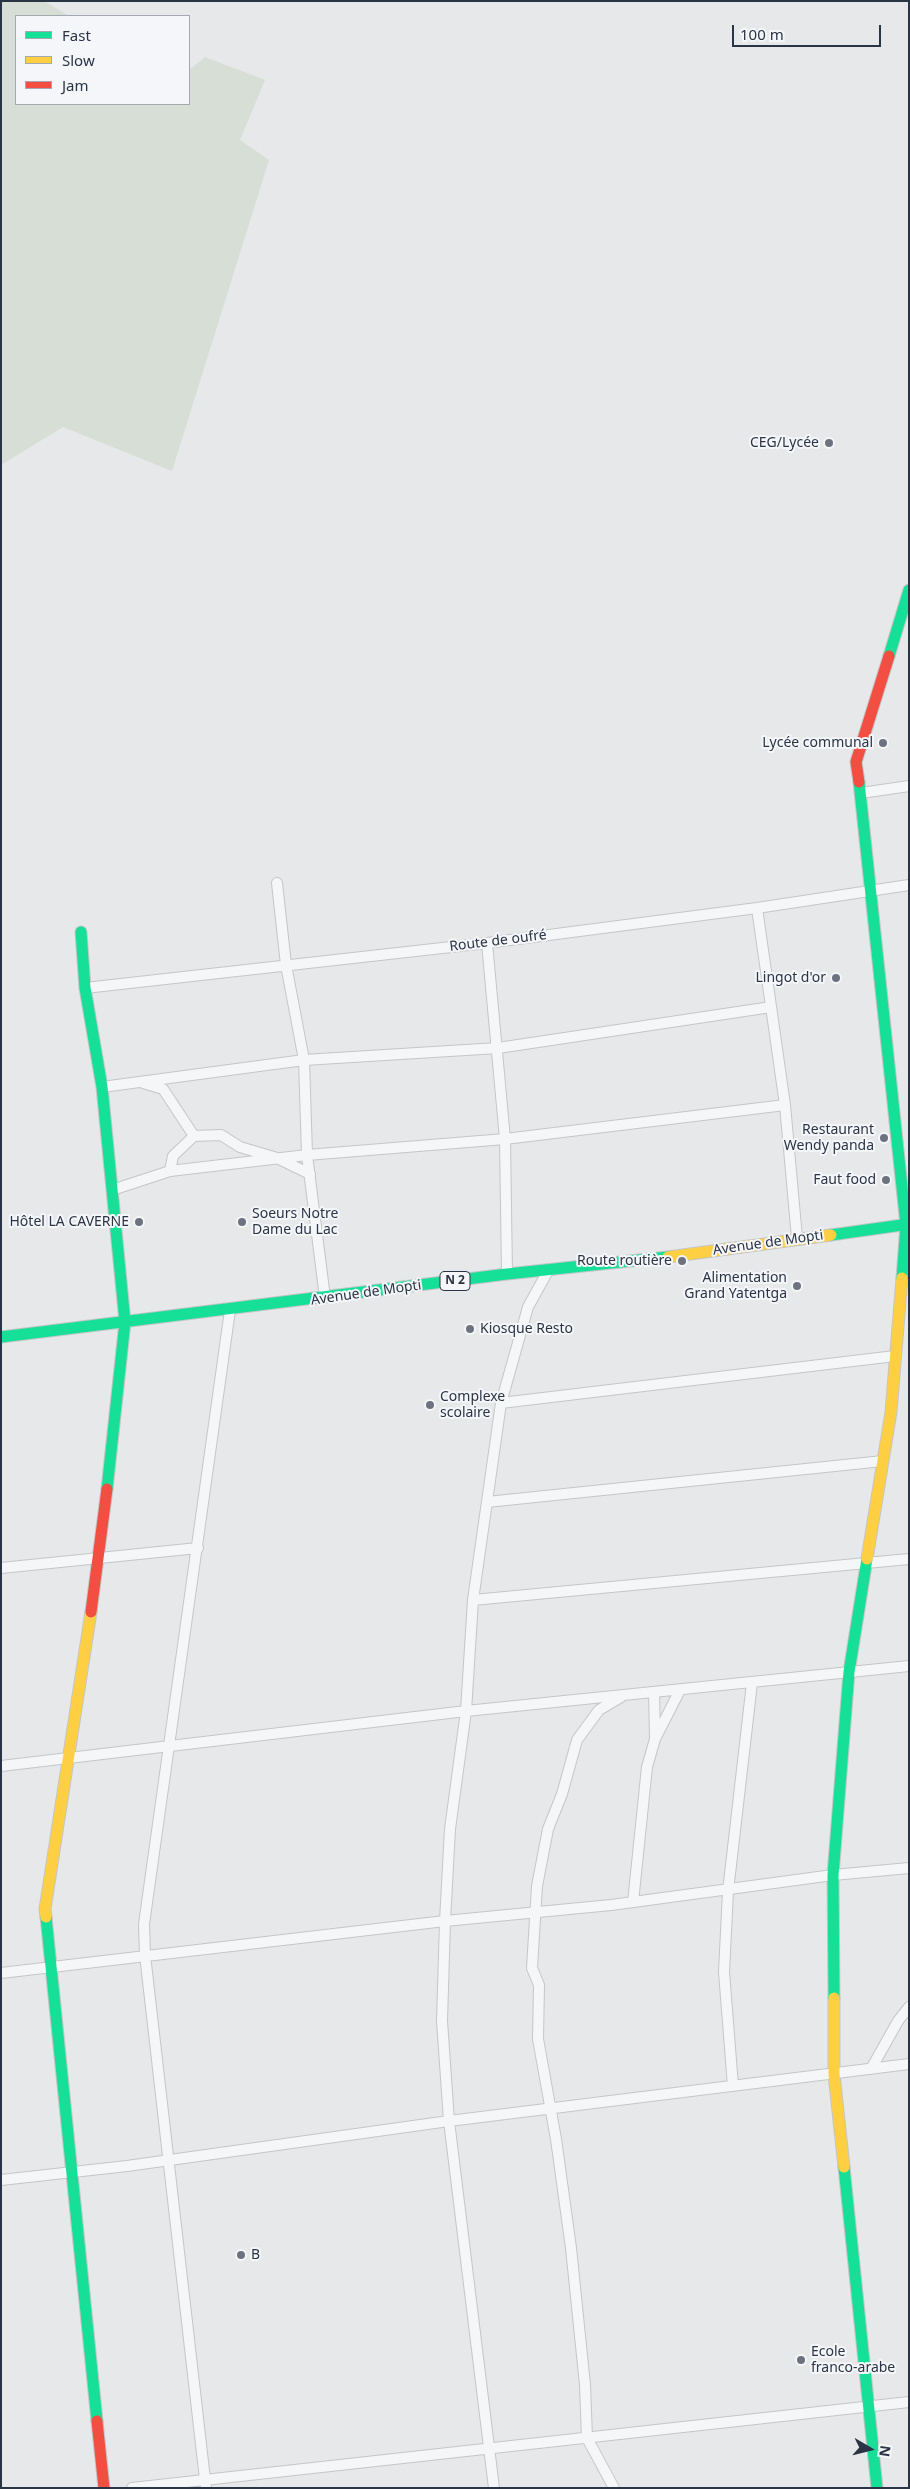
<!DOCTYPE html>
<meta charset="utf-8">
<style>
body{margin:0}
#map{position:relative;width:910px;height:2489px;overflow:hidden;background:#e6e8ea;font-family:"Noto Sans",sans-serif}
canvas{display:block}
.frame{position:absolute;inset:0;border:2px solid #2b3445;pointer-events:none}
.legend{position:absolute;left:15px;top:15px;width:175px;height:90px;box-sizing:border-box;background:#f4f6f9;border:1px solid #a4a8b1;margin:0;padding:6px 9px;list-style:none;font-size:15px;color:#2b3445}
.legend li{display:flex;align-items:center;gap:10px;height:25px}
.legend b{width:25px;border:1px solid #a4a8b1}
.north{position:absolute;left:845px;top:2424px;width:50px;height:50px;-webkit-text-stroke:4px #f4f6f9;paint-order:stroke;rotate:98deg;font-size:14px;font-weight:700;line-height:20px;text-align:center;color:#2b3445}
.north::after{content:'';display:block;margin:auto;width:18px;height:22px;background:#2b3445;clip-path:polygon(50% 0,100% 100%,50% 72%,0 100%)}
.scale{position:absolute;left:732px;top:25px;width:149px;height:22px;box-sizing:border-box;border:2px solid #2b3445;border-top:0;padding-left:6px;font-size:15px;line-height:18px;white-space:nowrap;color:#2b3445;-webkit-text-stroke:4px #f4f6f9;paint-order:stroke}
</style>
<div id="map">
<canvas width="910" height="2489"></canvas>
<div class="frame"></div>
<ul class="legend">
<li><b style="height:6px;background:#16e098"></b>Fast</li>
<li><b style="height:6px;background:#ffcf43"></b>Slow</li>
<li><b style="height:6px;background:#f24e42"></b>Jam</li>
</ul>
<div class="north">N</div>
<div class="scale">100 m</div>
</div>
<script>
const c = document.querySelector('canvas').getContext('2d');
c.lineJoin = 'round';
function paint(path, color) { c.fillStyle = color; c.fill(path, 'evenodd'); }
const toPath = rows => new Path2D(rows.map(r => 'M' + r).join(''));
function strokePath(path, color, width, dash) { c.strokeStyle = color; c.lineWidth = width; c.lineCap = dash ? 'butt' : 'round'; c.setLineDash(dash || []); c.stroke(path); }
function label(font, color, halo, rows, align = 'center') {
  c.font = font + ' "Noto Sans",sans-serif'; c.lineWidth = 4; c.setLineDash([]); c.textBaseline = 'middle'; c.strokeStyle = halo; c.fillStyle = color; for (const [text, x, y, turn = 0] of rows) {
    c.save(); c.translate(x, y); c.rotate((+turn || 0) * Math.PI / 180); c.textAlign = isNaN(turn) ? turn : align; if (halo) c.strokeText(text, 0, 0); c.fillText(text, 0, 0); c.restore();
  }
}
const green = toPath([
 [1,1,44,1,69,16,16,16,16,104,189,104,189,70,205,57,265,80,240,140,269,160,172,471,63,427,1,465]
]);
const street = toPath([
 [861,793,909,786],
 [277,883,286,965,304,1060,307,1155,325,1298],
 [757,908,785,1105,797,1238],
 [487,943,505,1139,507,1274],
 [85,988,487,943,757,908,909,885],
 [143,1083,163,1089,194,1136,221,1135,240,1147,277,1158,310,1174],
 [102,1087,304,1060,498,1048,771,1007],
 [170,1171,173,1156,194,1136],
 [112,1190,170,1171,307,1155,505,1139,785,1105],
 [501,1403,895,1356],
 [487,1502,883,1461],
 [1,1568,198,1548],
 [473,1600,909,1559],
 [654,1692,655,1738],
 [1,1766,466,1711,909,1666],
 [633,1902,647,1767,655,1739,680,1690],
 [1,1973,445,1921,611,1905,833,1875,909,1868],
 [871,2069,898,2021,909,2007],
 [733,2086,724,1972,728,1891,752,1683],
 [1,2180,127,2166,449,2121,909,2064],
 [132,2488,909,2402],
 [206,2488,145,1955,144,1924,230,1310],
 [494,2488,449,2121,442,2021,445,1921,450,1829,466,1711,473,1600,501,1403,528,1307,549,1269],
 [614,2488,587,2438,585,2385,571,2248,556,2139,538,2039,539,1985,532,1968,537,1886,548,1829,562,1794,577,1740,599,1710,621,1697]
]);
const fast = toPath([
 [889,656,909,590],
 [859,782,906,1225,902,1278],
 [81,932,85,988,102,1087,125,1322,107,1489],
 [831,1235,909,1224],
 [1,1337,507,1274,668,1257],
 [46,1917,97,2421],
 [834,1998,833,1875,849,1672,867,1559],
 [844,2167,877,2488]
]);
const slow = toPath([
 [668,1257,831,1235],
 [867,1559,891,1412,902,1278],
 [46,1917,45,1909,91,1612],
 [834,1998,834,2074,844,2167]
]);
const jam = toPath([
 [859,782,856,762,889,656],
 [91,1612,107,1489],
 [97,2421,104,2488]
]);
const markers = [
 [829,443,5,"#6c737f"],
 [883,743,5,"#6c737f"],
 [836,978,5,"#6c737f"],
 [884,1138,5,"#6c737f"],
 [886,1180,5,"#6c737f"],
 [139,1222,5,"#6c737f"],
 [242,1222,5,"#6c737f"],
 [682,1261,5,"#6c737f"],
 [797,1286,5,"#6c737f"],
 [470,1329,5,"#6c737f"],
 [430,1405,5,"#6c737f"],
 [241,2255,5,"#6c737f"],
 [801,2360,5,"#6c737f"]
];
const shields = [
 [455,1281,30]
];
const shieldNames = [
 ["N 2",455,1281]
];
const poiNames = [
 ["CEG/Lycée",819,443],
 ["Lycée communal",873,743],
 ["Lingot d'or",826,978],
 ["Restaurant",874,1130],
 ["Wendy panda",874,1146],
 ["Faut food",876,1180],
 ["Soeurs Notre",252,1214,"left"],
 ["Dame du Lac",252,1230,"left"],
 ["Hôtel LA CAVERNE",129,1222],
 ["Route routière",672,1261],
 ["Alimentation",787,1278],
 ["Grand Yatentga",787,1294],
 ["Kiosque Resto",480,1329,"left"],
 ["Complexe",440,1397,"left"],
 ["scolaire",440,1413,"left"],
 ["B",251,2255,"left"],
 ["Ecole",811,2352,"left"],
 ["franco-arabe",811,2368,"left"]
];
const streetNames = [
 ["Route de oufré",498,941,-7],
 ["Avenue de Mopti",768,1243,-8],
 ["Avenue de Mopti",366,1293,-8]
];
paint(green, '#d6ded6');
strokePath(street, '#c4c6c8', 12);
strokePath(fast, '#c4c6c8', 13);
strokePath(slow, '#c4c6c8', 13);
strokePath(jam, '#c4c6c8', 13);
strokePath(street, '#f5f6f7', 10);
strokePath(fast, '#16e098', 11);
strokePath(slow, '#ffcf43', 11);
strokePath(jam, '#f24e42', 11);
for (const [x, y, r, color] of markers) { const dot = new Path2D(); dot.arc(x, y, r, 0, 2 * Math.PI); c.fillStyle = color; c.fill(dot); strokePath(dot, '#f4f6f9', 2); }
for (const [x, y, w] of shields) { const box = new Path2D(); box.roundRect(x - w / 2, y - 9.5, w, 19, 4); c.fillStyle = '#f4f6f9'; c.fill(box); strokePath(box, '#2b3445', 1); }
label('bold 12px', '#2b3445', null, shieldNames);
label('14px', '#2b3445', '#f4f6f9', poiNames, 'right');
label('14px', '#2b3445', '#f4f6f9', streetNames);
</script>
